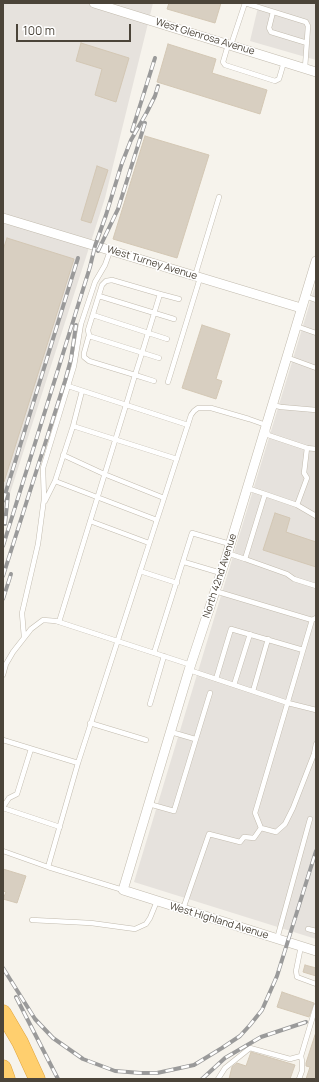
<!DOCTYPE html>
<style>
body{margin:0}
#map{position:relative;width:319px;height:1082px;overflow:hidden;background:#f6f3ec;font-family:Manrope,sans-serif}
canvas{display:block}
.frame{position:absolute;inset:0;border:4px solid #4b4439;pointer-events:none}
.scale{position:absolute;left:16px;top:24px;width:115px;height:18px;box-sizing:border-box;border:2px solid #4b4439;border-top:0;padding-left:5px;font-size:12px;line-height:14px;white-space:nowrap;color:#4b4439;-webkit-text-stroke:3px #fff;paint-order:stroke}
</style>
<div id="map">
<canvas width="319" height="1082"></canvas>
<div class="frame"></div>
<div class="scale">100 m</div>
</div>
<script>
const c = document.querySelector('canvas').getContext('2d');
c.lineJoin = 'round';
function paint(path, color) { c.fillStyle = color; c.fill(path, 'evenodd'); }
const toPath = rows => new Path2D(rows.map(r => 'M' + r).join(''));
function strokePath(path, color, width, dash) { c.strokeStyle = color; c.lineWidth = width; c.lineCap = dash ? 'butt' : 'round'; c.setLineDash(dash || []); c.stroke(path); }
function label(font, color, halo, rows, align = 'center') {
  c.font = font + ' Manrope,sans-serif'; c.lineWidth = 3; c.setLineDash([]); c.textBaseline = 'middle'; c.strokeStyle = halo; c.fillStyle = color; for (const [text, x, y, turn = 0] of rows) {
    c.save(); c.translate(x, y); c.rotate((+turn || 0) * Math.PI / 180); c.textAlign = isNaN(turn) ? turn : align; if (halo) c.strokeText(text, 0, 0); c.fillText(text, 0, 0); c.restore();
  }
}
const industrial = toPath([
 [3,3,153,3,105,198,3,515],
 [259,3,316,3,316,60,250,41],
 [316,283,316,939,134,882]
]);
const building = toPath([
 [169,3,221,3,215,23,167,9,169,3],
 [81,43,129,58,116,102,95,95,102,69,76,61,81,43],
 [168,44,216,59,212,73,267,90,260,114,157,82,168,44],
 [145,136,209,155,177,258,113,239,145,136],
 [97,166,108,170,91,223,81,220,97,166],
 [7,238,74,259,4,482,3,482,3,250,7,238],
 [202,325,230,334,216,379,222,381,216,399,182,388,202,325],
 [275,513,290,518,286,532,316,542,316,567,263,550,275,513],
 [3,869,26,876,17,903,3,899,6,892,3,891,3,869],
 [305,965,316,968,316,976,303,972,305,965],
 [282,992,314,1003,309,1017,277,1007,282,992],
 [315,1035,316,1035,316,1079,306,1079,310,1067,306,1066,306,1063,315,1035],
 [251,1052,295,1065,290,1079,229,1079,232,1067,237,1063,246,1066,251,1052]
]);
const lane = toPath([
 [245,3,306,22,308,26,305,68],
 [273,12,269,28,271,32,307,43],
 [228,45,223,62,225,65,275,81,279,79,284,62],
 [231,45,245,3],
 [195,276,219,197],
 [160,294,179,299],
 [99,296,174,319],
 [305,296,316,300],
 [93,315,167,339],
 [296,326,316,333],
 [89,336,159,358],
 [286,357,316,368],
 [168,382,200,278],
 [68,386,188,425],
 [272,405,281,407,316,410],
 [73,426,82,391],
 [307,448,316,449],
 [63,455,104,474,164,498],
 [45,501,55,481],
 [297,505,316,516],
 [157,520,55,481,73,426,177,459],
 [90,521,149,543],
 [227,553,245,559,265,494,247,488],
 [245,559,287,574,294,579,316,586],
 [184,562,221,573],
 [140,571,177,583],
 [215,591,312,620],
 [59,622,126,405,135,375,142,353,160,294,112,280,106,281,102,285,88,330,89,335,84,353,84,357,89,361,135,375,154,381],
 [24,637,22,613,38,544,44,499,43,468,74,366,81,324,95,282,105,265,110,251],
 [154,653,192,533,230,544],
 [189,670,288,703,316,710],
 [3,675,6,664,13,652,31,629,43,620,56,621,191,665],
 [216,679,231,629,303,650],
 [234,685,250,634],
 [253,691,268,639],
 [150,704,164,656],
 [90,723,146,740],
 [171,732,195,739],
 [3,740,78,763,48,867,123,890],
 [78,763,191,415,194,411,198,408,211,408,249,419,266,425,268,435,307,448,304,473,307,478,297,505,265,494],
 [149,804,174,811,210,693],
 [3,807,9,798,17,794,31,749],
 [3,808,60,827],
 [261,828,276,832,285,824,293,808,314,754,316,744],
 [3,851,48,867],
 [183,909,209,834,240,842,244,837,254,838,261,828,255,813,312,620,316,618],
 [32,920,91,923,135,929,146,924,150,918,157,901],
 [308,929,316,931],
 [277,939,310,819],
 [301,946,296,971,297,977,316,984],
 [218,1079,225,1068,250,1048,290,1059,301,1056],
 [299,1079,302,1071,302,1061,301,1056,316,1006]
]);
const street = toPath([
 [94,3,316,72],
 [3,218,301,308],
 [316,261,227,555,189,670,123,890,316,951]
]);
const highway = toPath([
 [3,1013,20,1042,37,1079],
 [3,1068,7,1079]
]);
const rail = toPath([
 [132,131,155,58],
 [98,251,118,209,145,123],
 [3,501,78,258],
 [5,524,8,494],
 [3,546,90,267,95,246,106,215,122,163,131,140,147,112,155,96,158,86],
 [3,576,65,381,71,359,76,325],
 [3,599,11,574],
 [3,968,35,1019,53,1038,83,1059,115,1071,141,1073,157,1073,194,1065,222,1048,240,1036,250,1025,262,1010,277,976,316,851],
 [16,997,58,1079],
 [202,1079,225,1058,261,1037,306,1022]
]);
const streetNames = [
 ["West Glenrosa Avenue",205,37,17],
 ["West Turney Avenue",152,263,17],
 ["North 42nd Avenue",220,576,-72],
 ["West Highland Avenue",219,921,17]
];
paint(industrial, '#e6e2dd');
paint(building, '#d8cfc1');
strokePath(building, '#d3c7b4', 1);
strokePath(lane, '#c2bbae', 5.5);
strokePath(street, '#c2bbae', 10);
strokePath(highway, '#e0a43c', 17);
strokePath(lane, '#fff', 4.5);
strokePath(street, '#fff', 9);
strokePath(highway, '#ffcf6e', 16);
strokePath(rail, '#9a9a9a', 4);
strokePath(rail, '#fff', 2.5, [8]);
label('10px', '#4b4439', '#fff', streetNames);
</script>
